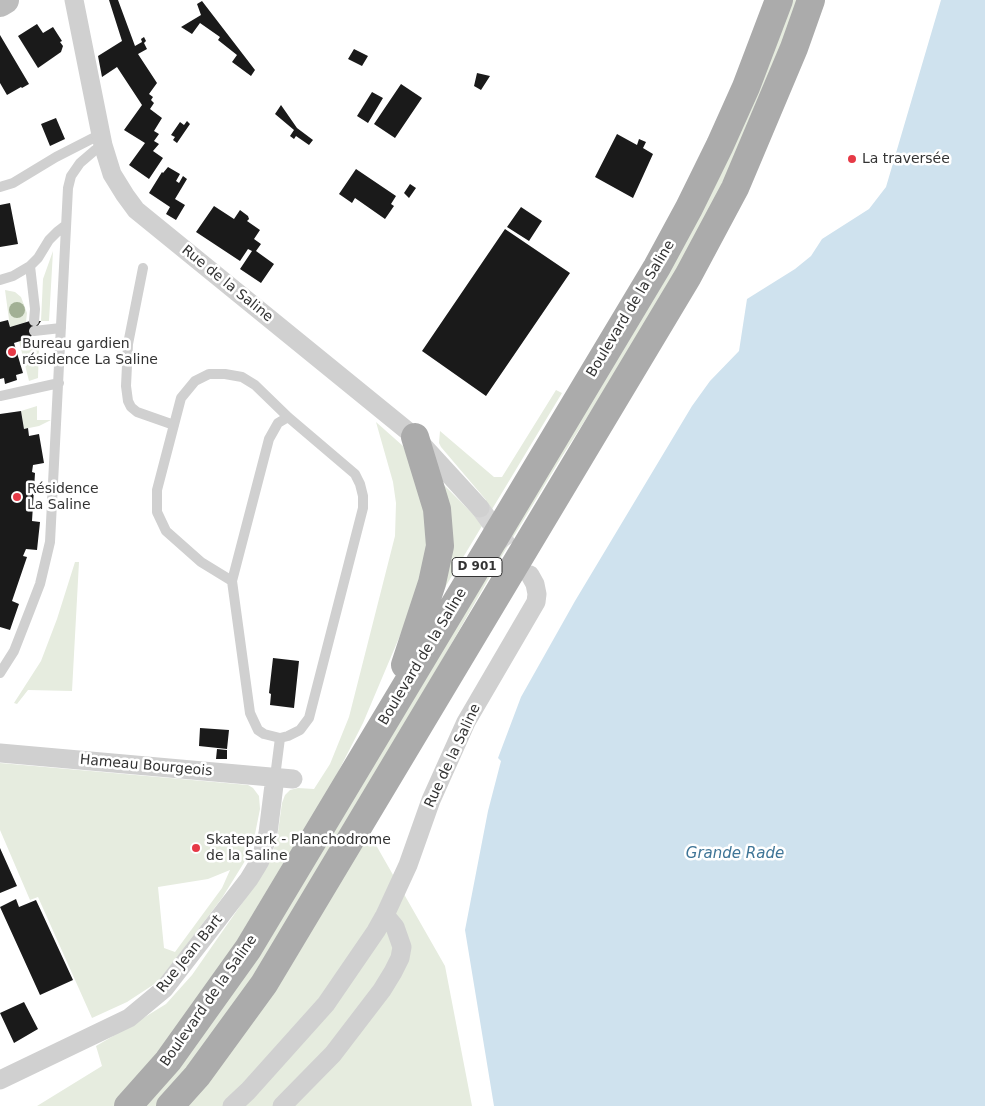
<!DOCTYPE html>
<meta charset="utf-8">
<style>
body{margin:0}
canvas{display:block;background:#fff}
</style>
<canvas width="985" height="1106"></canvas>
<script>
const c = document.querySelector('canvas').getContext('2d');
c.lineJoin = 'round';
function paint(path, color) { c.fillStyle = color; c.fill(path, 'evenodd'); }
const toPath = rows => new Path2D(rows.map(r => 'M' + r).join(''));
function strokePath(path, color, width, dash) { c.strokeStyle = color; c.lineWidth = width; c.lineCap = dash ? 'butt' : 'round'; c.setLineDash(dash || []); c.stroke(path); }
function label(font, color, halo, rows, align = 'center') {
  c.font = font + ' "DejaVu Sans",sans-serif'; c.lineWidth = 5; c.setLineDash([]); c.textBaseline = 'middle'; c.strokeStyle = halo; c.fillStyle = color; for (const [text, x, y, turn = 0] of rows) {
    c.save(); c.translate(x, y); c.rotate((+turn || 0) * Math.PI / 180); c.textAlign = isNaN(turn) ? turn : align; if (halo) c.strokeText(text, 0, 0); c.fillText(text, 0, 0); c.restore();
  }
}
const green = toPath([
 [791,0,800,0,708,219,614,375,561,458,500,559,356,810,445,966,472,1106,37,1106,102,1066,96,1046,132,1025,166,1004,192,975,268,866,277,839,282,803,285,795,290,790,298,788,314,789,330,764,349,717,395,536,396,503,393,482,376,422,403,446,427,504,426,574,363,723,336,776,349,799],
 [53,251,49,321,41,321,43,279],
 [5,290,15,292,21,297,27,313,26,322,10,327],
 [27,339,29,349,39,347,38,378,29,381,19,341],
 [556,390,562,393,438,599,435,476,476,517,486,500,441,447,439,443,440,431,494,477,502,477],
 [37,406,37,420,51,420,39,426,24,429,21,411],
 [75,562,79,562,72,691,28,690,17,704,14,703,41,661,57,619],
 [0,763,248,785,253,788,259,796,260,809,254,839,245,861,222,898,162,977,156,983,127,1002,92,1018,38,897,30,900,0,830],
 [230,870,222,888,175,952,164,948,158,887,208,879]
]);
const water = toPath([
 [941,0,985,0,985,1106,494,1106,465,930,488,811,501,761,498,758,521,697,575,601,692,406,710,381,739,351,747,299,795,269,811,256,822,239,869,209,886,187]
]);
const building = toPath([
 [109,0,118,0,135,46,142,42,141,39,144,37,146,41,144,43,147,49,138,54,157,83,149,94,153,97,151,100,154,103,150,109,162,118,154,131,159,134,154,141,159,144,153,151,163,158,149,179,129,165,145,143,124,130,142,105,117,67,102,77,98,56,122,41],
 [202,1,255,70,251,76,232,62,237,55,218,40,220,37,200,23,192,34,181,27,201,15,197,4],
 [37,24,43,33,53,27,62,41,60,42,63,46,61,52,38,68,18,36],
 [0,35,29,84,22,88,21,87,7,95,0,83],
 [354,49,368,56,362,66,348,59],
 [477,73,490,76,481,90,474,86],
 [401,84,422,98,395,138,374,124],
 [372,92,383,98,368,123,357,116],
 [281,105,297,128,313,140,309,145,296,136,294,139,290,136,294,130,275,114],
 [56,118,65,139,50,146,41,124],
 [187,121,190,124,177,143,173,140,175,137,171,135,180,122,184,125],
 [617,134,637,145,639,139,646,142,643,148,653,154,633,198,595,177],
 [168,167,180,174,176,181,179,183,183,176,187,179,175,199,185,205,176,220,166,214,170,207,149,193,162,172,163,173],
 [356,169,396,196,391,204,394,206,385,219,355,198,352,203,339,194],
 [410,184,416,188,409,198,404,193],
 [10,203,18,244,0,247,0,205],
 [214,206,234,219,240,210,248,216,249,219,247,221,260,230,254,239,261,244,256,251,274,264,261,283,240,269,252,251,248,249,240,261,196,232],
 [521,207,542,221,529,241,507,227],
 [505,229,570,273,486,396,422,351],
 [8,320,10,327,30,321,41,321,30,338,14,343,23,373,16,375,17,380,5,384,4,378,0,379,0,322],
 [21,411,24,429,28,428,29,436,39,434,44,463,33,465,32,472,35,473,32,521,40,522,37,550,26,549,23,556,27,557,12,601,19,604,10,630,0,627,0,414],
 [273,658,299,661,294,708,270,705,271,694,269,693],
 [200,728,229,730,227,749,199,746],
 [217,749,227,750,227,759,216,759],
 [0,848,17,886,0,893],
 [16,899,19,907,36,900,73,980,40,995,0,907],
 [24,1002,38,1029,14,1043,0,1013]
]);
const minorTunnel = toPath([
 [480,508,524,568]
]);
const service = toPath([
 [0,187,13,183,56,157,101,134],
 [30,266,35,309,34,321],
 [143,268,128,344,126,386,128,401,131,407,137,412,174,425],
 [0,280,13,276,30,266,38,258,49,240,57,232,66,225],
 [34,331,61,328],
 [0,396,59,383],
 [232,581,269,439,278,423,288,417],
 [0,673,14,651,30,610,40,584,50,542,68,188,71,176,80,163,94,151,103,145],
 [275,777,280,738,288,736,300,730,309,718,363,508,363,496,360,484,355,474,288,417,255,385,242,377,225,374,209,374,195,381,181,398,157,490,157,512,166,531,201,562,232,581,250,713,258,730,264,734,280,738]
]);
const minor = toPath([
 [74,0,103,145,112,174,125,195,136,210,415,437,480,508],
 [0,753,293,779],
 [0,1080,129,1018,164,989,249,879,260,861,268,833,275,777],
 [232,1106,248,1091,326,1004,376,931,385,915,408,865,431,800,466,722,536,602,537,594,535,584,530,575],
 [282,1106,333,1054,382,990,393,972,400,958,402,947,395,927,385,915]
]);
const secondary = toPath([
 [0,3,5,0]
]);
const primary = toPath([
 [405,665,432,583,440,546,437,509,415,437],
 [128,1106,168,1061,248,949,657,267,689,208,720,145,746,87,779,0],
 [170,1106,197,1076,264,984,688,276,735,188,794,48,811,0]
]);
const trees = [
 [17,310]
];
const markers = [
 [852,159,5,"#e63946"],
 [12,352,5,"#e63946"],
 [17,497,5,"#e63946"],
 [196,848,5,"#e63946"]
];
const shields = [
 [477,567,50]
];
const shieldNames = [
 ["D 901",477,567]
];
const poiNames = [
 ["La traversée",862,159],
 ["Bureau gardien",22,344],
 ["résidence La Saline",22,360],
 ["Résidence",27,489],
 ["La Saline",27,505],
 ["Skatepark - Planchodrome",206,840],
 ["de la Saline",206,856]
];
const streetNames = [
 ["Rue de la Saline",227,284,39],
 ["Boulevard de la Saline",631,309,-59],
 ["Boulevard de la Saline",423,657,-59],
 ["Rue de la Saline",453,756,-65],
 ["Hameau Bourgeois",146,766,5],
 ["Rue Jean Bart",190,954,-51],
 ["Boulevard de la Saline",209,1001,-55]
];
const waterNames = [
 ["Grande Rade",735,854]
];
paint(green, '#e6ecdf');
paint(water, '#cfe2ee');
paint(building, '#1a1a1a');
strokePath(minorTunnel, '#d6d6d6', 19, [19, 9]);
strokePath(service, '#d0d0d0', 10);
strokePath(minor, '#d0d0d0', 19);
strokePath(secondary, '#bdbdbd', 28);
strokePath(primary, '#ababab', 28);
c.fillStyle = '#a2b095';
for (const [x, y] of trees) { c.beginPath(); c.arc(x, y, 8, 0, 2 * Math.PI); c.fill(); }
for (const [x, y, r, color] of markers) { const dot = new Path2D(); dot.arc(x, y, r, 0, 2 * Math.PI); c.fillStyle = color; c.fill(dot); strokePath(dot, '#fff', 2); }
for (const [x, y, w] of shields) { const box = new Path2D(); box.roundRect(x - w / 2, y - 9.5, w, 19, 4); c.fillStyle = '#fff'; c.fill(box); strokePath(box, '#333', 1); }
label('bold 12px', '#333', null, shieldNames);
label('14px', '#333', '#fff', poiNames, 'left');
label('14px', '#333', '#fff', streetNames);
label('italic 15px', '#3f7597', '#fff', waterNames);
</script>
